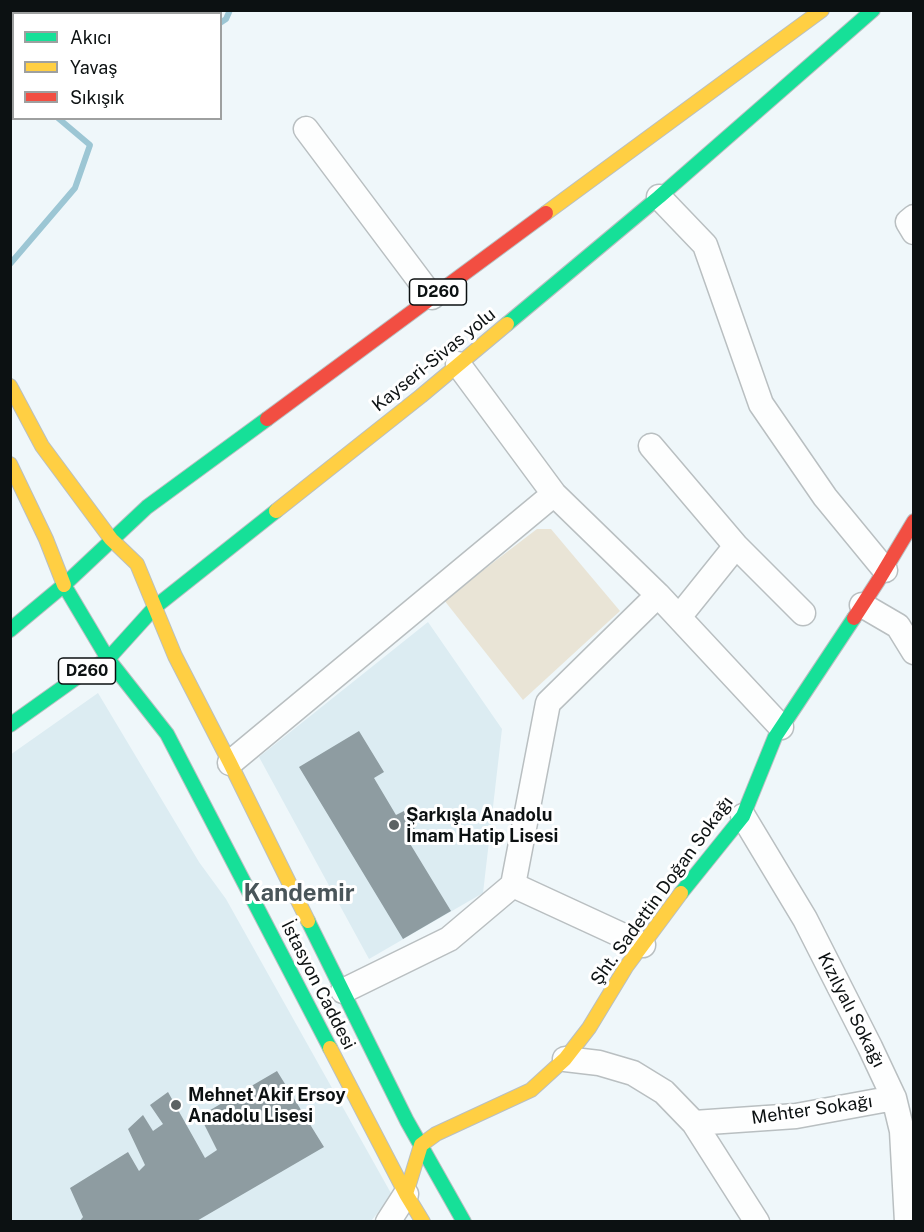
<!DOCTYPE html>
<meta charset="utf-8">
<style>
body{margin:0}
#map{position:relative;width:924px;height:1232px;overflow:hidden;background:#eff7fa;font-family:"Public Sans",sans-serif}
canvas{display:block}
.frame{position:absolute;inset:0;border:12px solid #0c1112;pointer-events:none}
.legend{position:absolute;left:12px;top:12px;width:210px;height:108px;box-sizing:border-box;background:#fff;border:2px solid #9ea0a0;margin:0;padding:8px 10px;list-style:none;font-size:18px;color:#0c1112}
.legend li{display:flex;align-items:center;gap:12px;height:30px}
.legend b{width:30px;border:2px solid #9ea0a0}
</style>
<div id="map">
<canvas width="924" height="1232"></canvas>
<div class="frame"></div>
<ul class="legend">
<li><b style="height:8px;background:#16e098"></b>Akıcı</li>
<li><b style="height:8px;background:#ffcf43"></b>Yavaş</li>
<li><b style="height:8px;background:#f24e42"></b>Sıkışık</li>
</ul>
</div>
<script>
const c = document.querySelector('canvas').getContext('2d');
c.lineJoin = 'round';
function paint(path, color) { c.fillStyle = color; c.fill(path, 'evenodd'); }
const toPath = rows => new Path2D(rows.map(r => 'M' + r).join(''));
function strokePath(path, color, width, dash) { c.strokeStyle = color; c.lineWidth = width; c.lineCap = dash ? 'butt' : 'round'; c.setLineDash(dash || []); c.stroke(path); }
function label(font, color, halo, rows, align = 'center') {
  c.font = font + ' "Public Sans",sans-serif'; c.lineWidth = 6; c.setLineDash([]); c.textBaseline = 'middle'; c.strokeStyle = halo; c.fillStyle = color; for (const [text, x, y, turn = 0] of rows) {
    c.save(); c.translate(x, y); c.rotate((+turn || 0) * Math.PI / 180); c.textAlign = isNaN(turn) ? turn : align; if (halo) c.strokeText(text, 0, 0); c.fillText(text, 0, 0); c.restore();
  }
}
const built = toPath([
 [428,622,502,729,483,893,369,959,259,757],
 [98,693,199,862,226,899,392,1195,371,1221,11,1221,10,755]
]);
const green = toPath([
 [537,529,551,529,620,611,523,700,444,600]
]);
const stream = toPath([
 [220,23,226,19,230,10],
 [10,264,75,188,90,145,58,118]
]);
const building = toPath([
 [359,731,384,772,374,778,396,815,404,811,419,836,409,842,451,911,403,939,299,767],
 [277,1071,324,1147,195,1222,79,1222,83,1217,70,1188,128,1152,139,1171,145,1165,128,1129,143,1115,153,1131,163,1124,150,1105,168,1092,205,1158,217,1150,200,1116]
]);
const street = toPath([
 [306,129,432,297],
 [659,197,705,245,761,404,825,497,885,570],
 [914,217,908,222,914,232],
 [458,364,554,494,658,595,781,727],
 [651,446,736,546,679,617],
 [736,546,803,613],
 [862,605,898,626,914,652],
 [230,763,554,494],
 [743,816,805,919,870,1047,894,1098,902,1131,907,1222],
 [513,885,643,945],
 [343,991,449,939,513,885,548,703,658,595],
 [565,1059,599,1063,633,1073,664,1092,694,1123,757,1222],
 [694,1123,796,1116,894,1098],
 [388,1222,406,1194]
]);
const fast = toPath([
 [507,324,659,197,873,10],
 [64,585,108,659,167,734,330,1048],
 [10,630,64,585,147,507,267,419],
 [10,725,76,678,108,659,155,607,276,511],
 [681,893,743,816,775,737,854,618],
 [308,921,407,1121,464,1222]
]);
const slow = toPath([
 [546,213,822,10],
 [10,386,42,446,111,539],
 [10,464,46,539,64,585],
 [276,511,421,396,507,324],
 [111,539,137,564,175,656,230,763,308,921],
 [330,1048,406,1194,423,1222],
 [406,1194,421,1145,436,1134,531,1090,565,1059,589,1028,626,967,681,893]
]);
const jam = toPath([
 [267,419,546,213],
 [854,618,878,581,914,521]
]);
const markers = [
 [394,825,6,"#5b6263"],
 [176,1105,6,"#5b6263"]
];
const shields = [
 [438,292,57],
 [87,671,57]
];
const shieldNames = [
 ["D260",438,292],
 ["D260",87,671]
];
const streetNames = [
 ["Kayseri-Sivas yolu",434,360,-39],
 ["Şht. Sadettin Doğan Sokağı",662,891,-54],
 ["İstasyon Caddesi",318,985,63],
 ["Kızılyalı Sokağı",851,1010,63],
 ["Mehter Sokağı",812,1110,-8]
];
const poiNames = [
 ["Şarkışla Anadolu",406,815],
 ["İmam Hatip Lisesi",406,836],
 ["Mehnet Akif Ersoy",188,1095],
 ["Anadolu Lisesi",188,1116]
];
const districtNames = [
 ["Kandemir",299,894]
];
paint(built, '#dcecf2');
paint(green, '#e9e4d6');
strokePath(stream, '#9cc6d4', 6);
paint(building, '#8e9ca1');
strokePath(street, '#b9bfc1', 27);
strokePath(fast, '#b9bfc1', 16);
strokePath(slow, '#b9bfc1', 16);
strokePath(jam, '#b9bfc1', 16);
strokePath(street, '#fdfefe', 24);
strokePath(fast, '#16e098', 14);
strokePath(slow, '#ffcf43', 14);
strokePath(jam, '#f24e42', 14);
for (const [x, y, r, color] of markers) { const dot = new Path2D(); dot.arc(x, y, r, 0, 2 * Math.PI); c.fillStyle = color; c.fill(dot); strokePath(dot, '#fff', 2); }
for (const [x, y, w] of shields) { const box = new Path2D(); box.roundRect(x - w / 2, y - 13, w, 26, 4.5); c.fillStyle = '#fff'; c.fill(box); strokePath(box, '#0c1112', 1.5); }
label('bold 16px', '#0c1112', null, shieldNames);
label('18px', '#0c1112', '#fff', streetNames);
label('bold 18px', '#0c1112', '#fff', poiNames, 'left');
label('bold 24px', '#495559', '#fff', districtNames);
</script>
